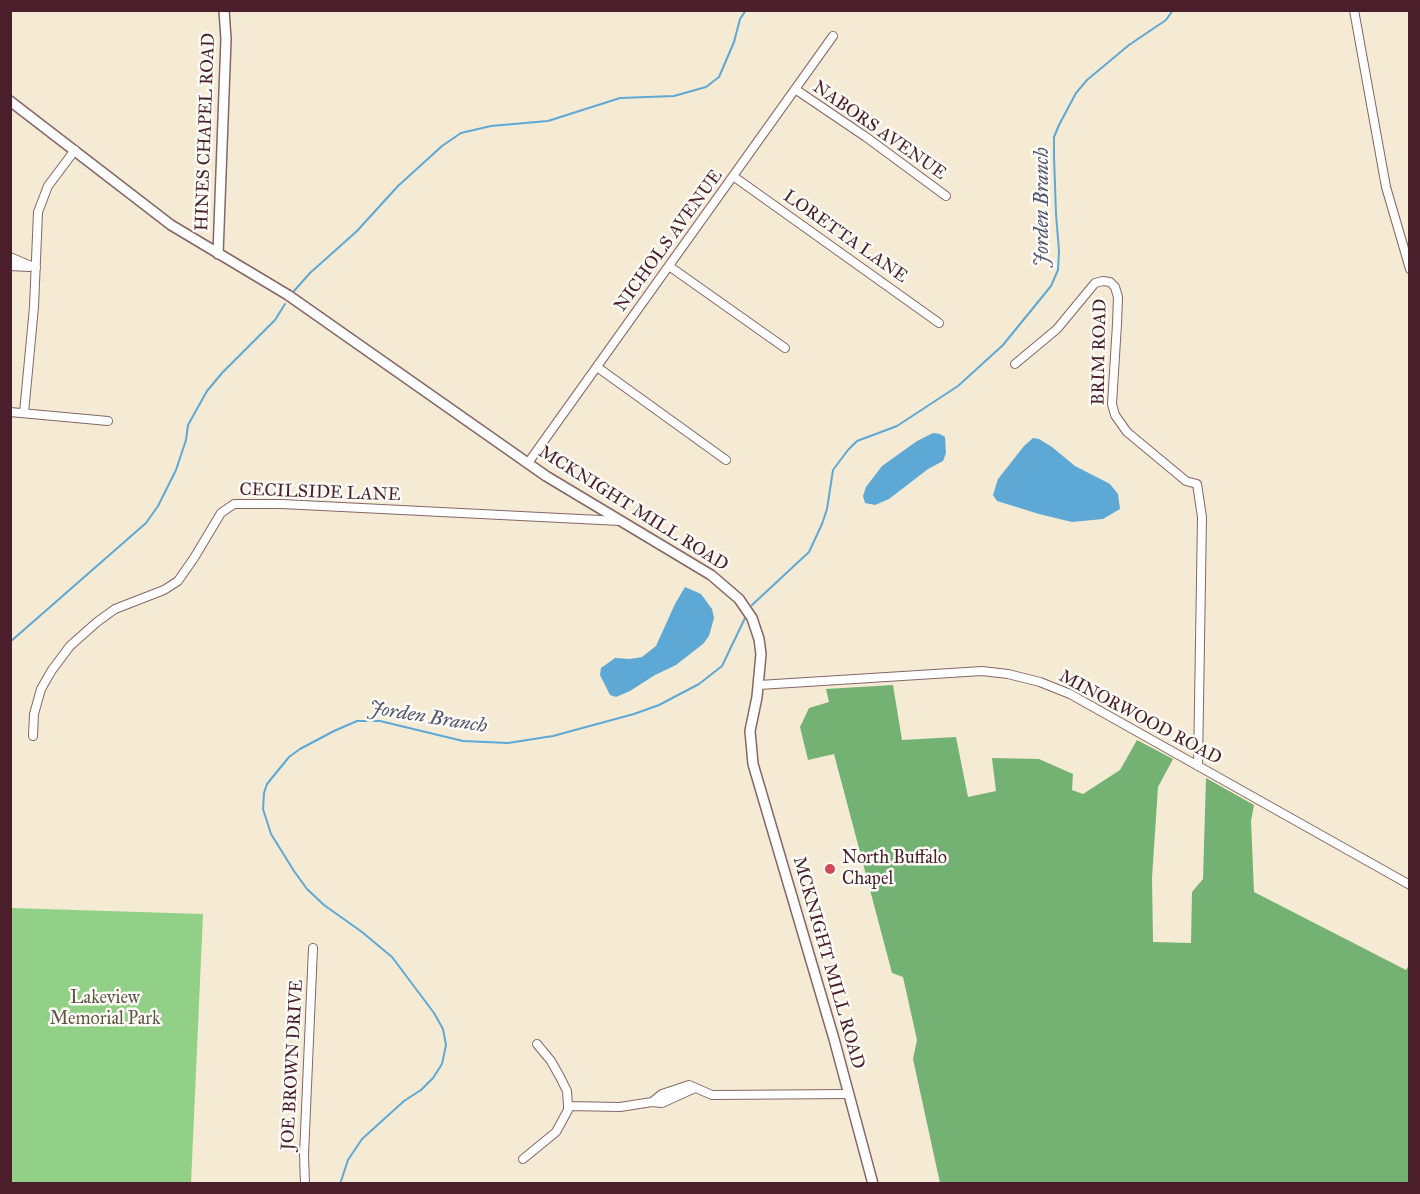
<!DOCTYPE html>
<style>
body{margin:0}
#map{position:relative;width:1420px;height:1194px;overflow:hidden;background:#f5ead4;font-family:"IM FELL Great Primer",serif}
canvas{display:block}
.frame{position:absolute;inset:0;border:12px solid #4a1f2b;pointer-events:none}
</style>
<div id="map">
<canvas width="1420" height="1194"></canvas>
<div class="frame"></div>
</div>
<script>
const c = document.querySelector('canvas').getContext('2d');
c.lineJoin = 'round';
function paint(path, color) { c.fillStyle = color; c.fill(path, 'evenodd'); }
const toPath = rows => new Path2D(rows.map(r => 'M' + r).join(''));
function strokePath(path, color, width, dash) { c.strokeStyle = color; c.lineWidth = width; c.lineCap = dash ? 'butt' : 'round'; c.setLineDash(dash || []); c.stroke(path); }
function label(font, color, halo, rows, align = 'center') {
  c.font = font + ' "IM FELL Great Primer",serif'; c.lineWidth = 5; c.setLineDash([]); c.textBaseline = 'middle'; c.strokeStyle = halo; c.fillStyle = color; for (const [text, x, y, turn = 0] of rows) {
    c.save(); c.translate(x, y); c.rotate((+turn || 0) * Math.PI / 180); c.textAlign = isNaN(turn) ? turn : align; if (halo) c.strokeText(text, 0, 0); c.fillText(text, 0, 0); c.restore();
  }
}
const green = toPath([
 [11,908,203,914,191,1183,11,1183]
]);
const forest = toPath([
 [893,685,902,740,956,737,968,797,996,791,992,758,1039,759,1073,774,1072,790,1083,794,1120,770,1137,740,1173,759,1158,787,1152,878,1153,942,1191,943,1192,892,1203,879,1206,778,1254,805,1251,821,1254,892,1406,970,1409,965,1409,1183,940,1183,913,1059,917,1040,903,977,892,973,834,754,808,760,800,727,809,708,829,702,826,689]
]);
const water = toPath([
 [933,433,940,434,945,437,946,453,943,461,928,469,889,499,875,505,865,503,863,496,866,487,882,466,917,441],
 [1033,438,1039,439,1052,447,1075,466,1110,484,1118,494,1120,509,1103,519,1072,522,1039,514,997,501,993,495,998,479,1024,446],
 [685,587,701,594,712,609,714,618,709,636,703,644,676,665,655,675,630,691,616,697,610,695,600,675,601,668,615,658,630,659,642,657,656,646,675,604]
]);
const stream = toPath([
 [294,291,310,273,357,231,398,186,442,146,461,133,491,126,548,121,620,98,674,96,706,87,719,77,734,42,740,19,746,10],
 [752,605,809,552,822,524,827,509,833,470,848,450,857,441,897,426,958,386,1003,345,1051,286,1058,270,1059,251,1056,214,1054,156,1054,137,1059,125,1076,93,1087,80,1129,45,1166,20,1173,10],
 [10,642,146,523,158,506,176,470,186,440,188,425,207,391,222,373,275,320,285,304],
 [340,1184,348,1160,362,1139,404,1101,421,1090,433,1078,442,1064,446,1045,443,1029,434,1013,392,957,362,932,324,905,307,889,294,871,271,834,263,809,264,793,267,784,289,757,300,749,334,731,357,721,380,721,463,741,508,743,553,736,634,714,659,705,699,684,722,666,745,618]
]);
const minor = toPath([
 [1354,10,1386,187,1410,269],
 [795,89,866,137,946,196],
 [733,176,939,323],
 [10,257,36,268],
 [10,266,29,267],
 [669,266,785,348],
 [1015,364,1057,329,1095,283,1103,281,1110,282,1115,287,1118,297,1117,324,1112,404,1115,415,1127,432,1186,481,1197,484,1202,517,1198,766],
 [597,367,726,460],
 [10,412,108,421],
 [24,413,34,307,38,212,48,186,75,150],
 [528,463,833,36],
 [759,685,982,671,1008,674,1040,682,1070,694,1410,885],
 [33,736,34,714,41,689,52,670,70,646,97,622,115,609,164,590,178,581,194,558,221,513,234,504,282,504,620,521],
 [537,1044,551,1061,560,1077,567,1091,568,1106],
 [652,1102,662,1094,689,1085,712,1095,849,1094],
 [523,1159,556,1132,568,1110,568,1106,620,1107,652,1102,662,1103,695,1088],
 [305,1184,304,1155,313,948]
]);
const tertiary = toPath([
 [10,101,171,225,288,295,546,476,711,575,739,599,752,618,759,639,761,654,757,697,750,731,753,764,834,1039,873,1184],
 [218,254,226,39,224,10]
]);
const markers = [
 [830,869,6,"#d1495b"]
];
const streetNames = [
 ["NABORS AVENUE",879,131,35],
 ["HINES CHAPEL ROAD",206,132,-88],
 ["LORETTA LANE",845,237,35],
 ["NICHOLS AVENUE",669,241,-54],
 ["BRIM ROAD",1100,352,-89],
 ["CECILSIDE LANE",320,493,2],
 ["MCKNIGHT MILL ROAD",633,509,32],
 ["MINORWOOD ROAD",1140,718,28],
 ["MCKNIGHT MILL ROAD",828,963,74],
 ["JOE BROWN DRIVE",293,1065,-87]
];
const poiNames = [
 ["North Buffalo",842,859],
 ["Chapel",842,880]
];
const parkNames = [
 ["Lakeview",105,999],
 ["Memorial Park",105,1020]
];
const waterNames = [
 ["Jorden Branch",1043,207,-90],
 ["Jorden Branch",428,718,9]
];
paint(green, '#91d086');
paint(forest, '#74b273');
paint(water, '#5da8d5');
strokePath(stream, '#5da8d5', 2);
strokePath(minor, '#866666', 10);
strokePath(tertiary, '#866666', 12);
strokePath(minor, '#fff', 8);
strokePath(tertiary, '#fff', 9);
for (const [x, y, r, color] of markers) { const dot = new Path2D(); dot.arc(x, y, r, 0, 2 * Math.PI); c.fillStyle = color; c.fill(dot); strokePath(dot, '#fdfcf7', 2); }
label('18px', '#4a1f2b', '#fdfcf7', streetNames);
label('18px', '#4a1f2b', '#fdfcf7', poiNames, 'left');
label('18px', '#5f5446', '#fdfcf7', parkNames);
label('italic 20px', '#52566f', '#fdfcf7', waterNames);
</script>
